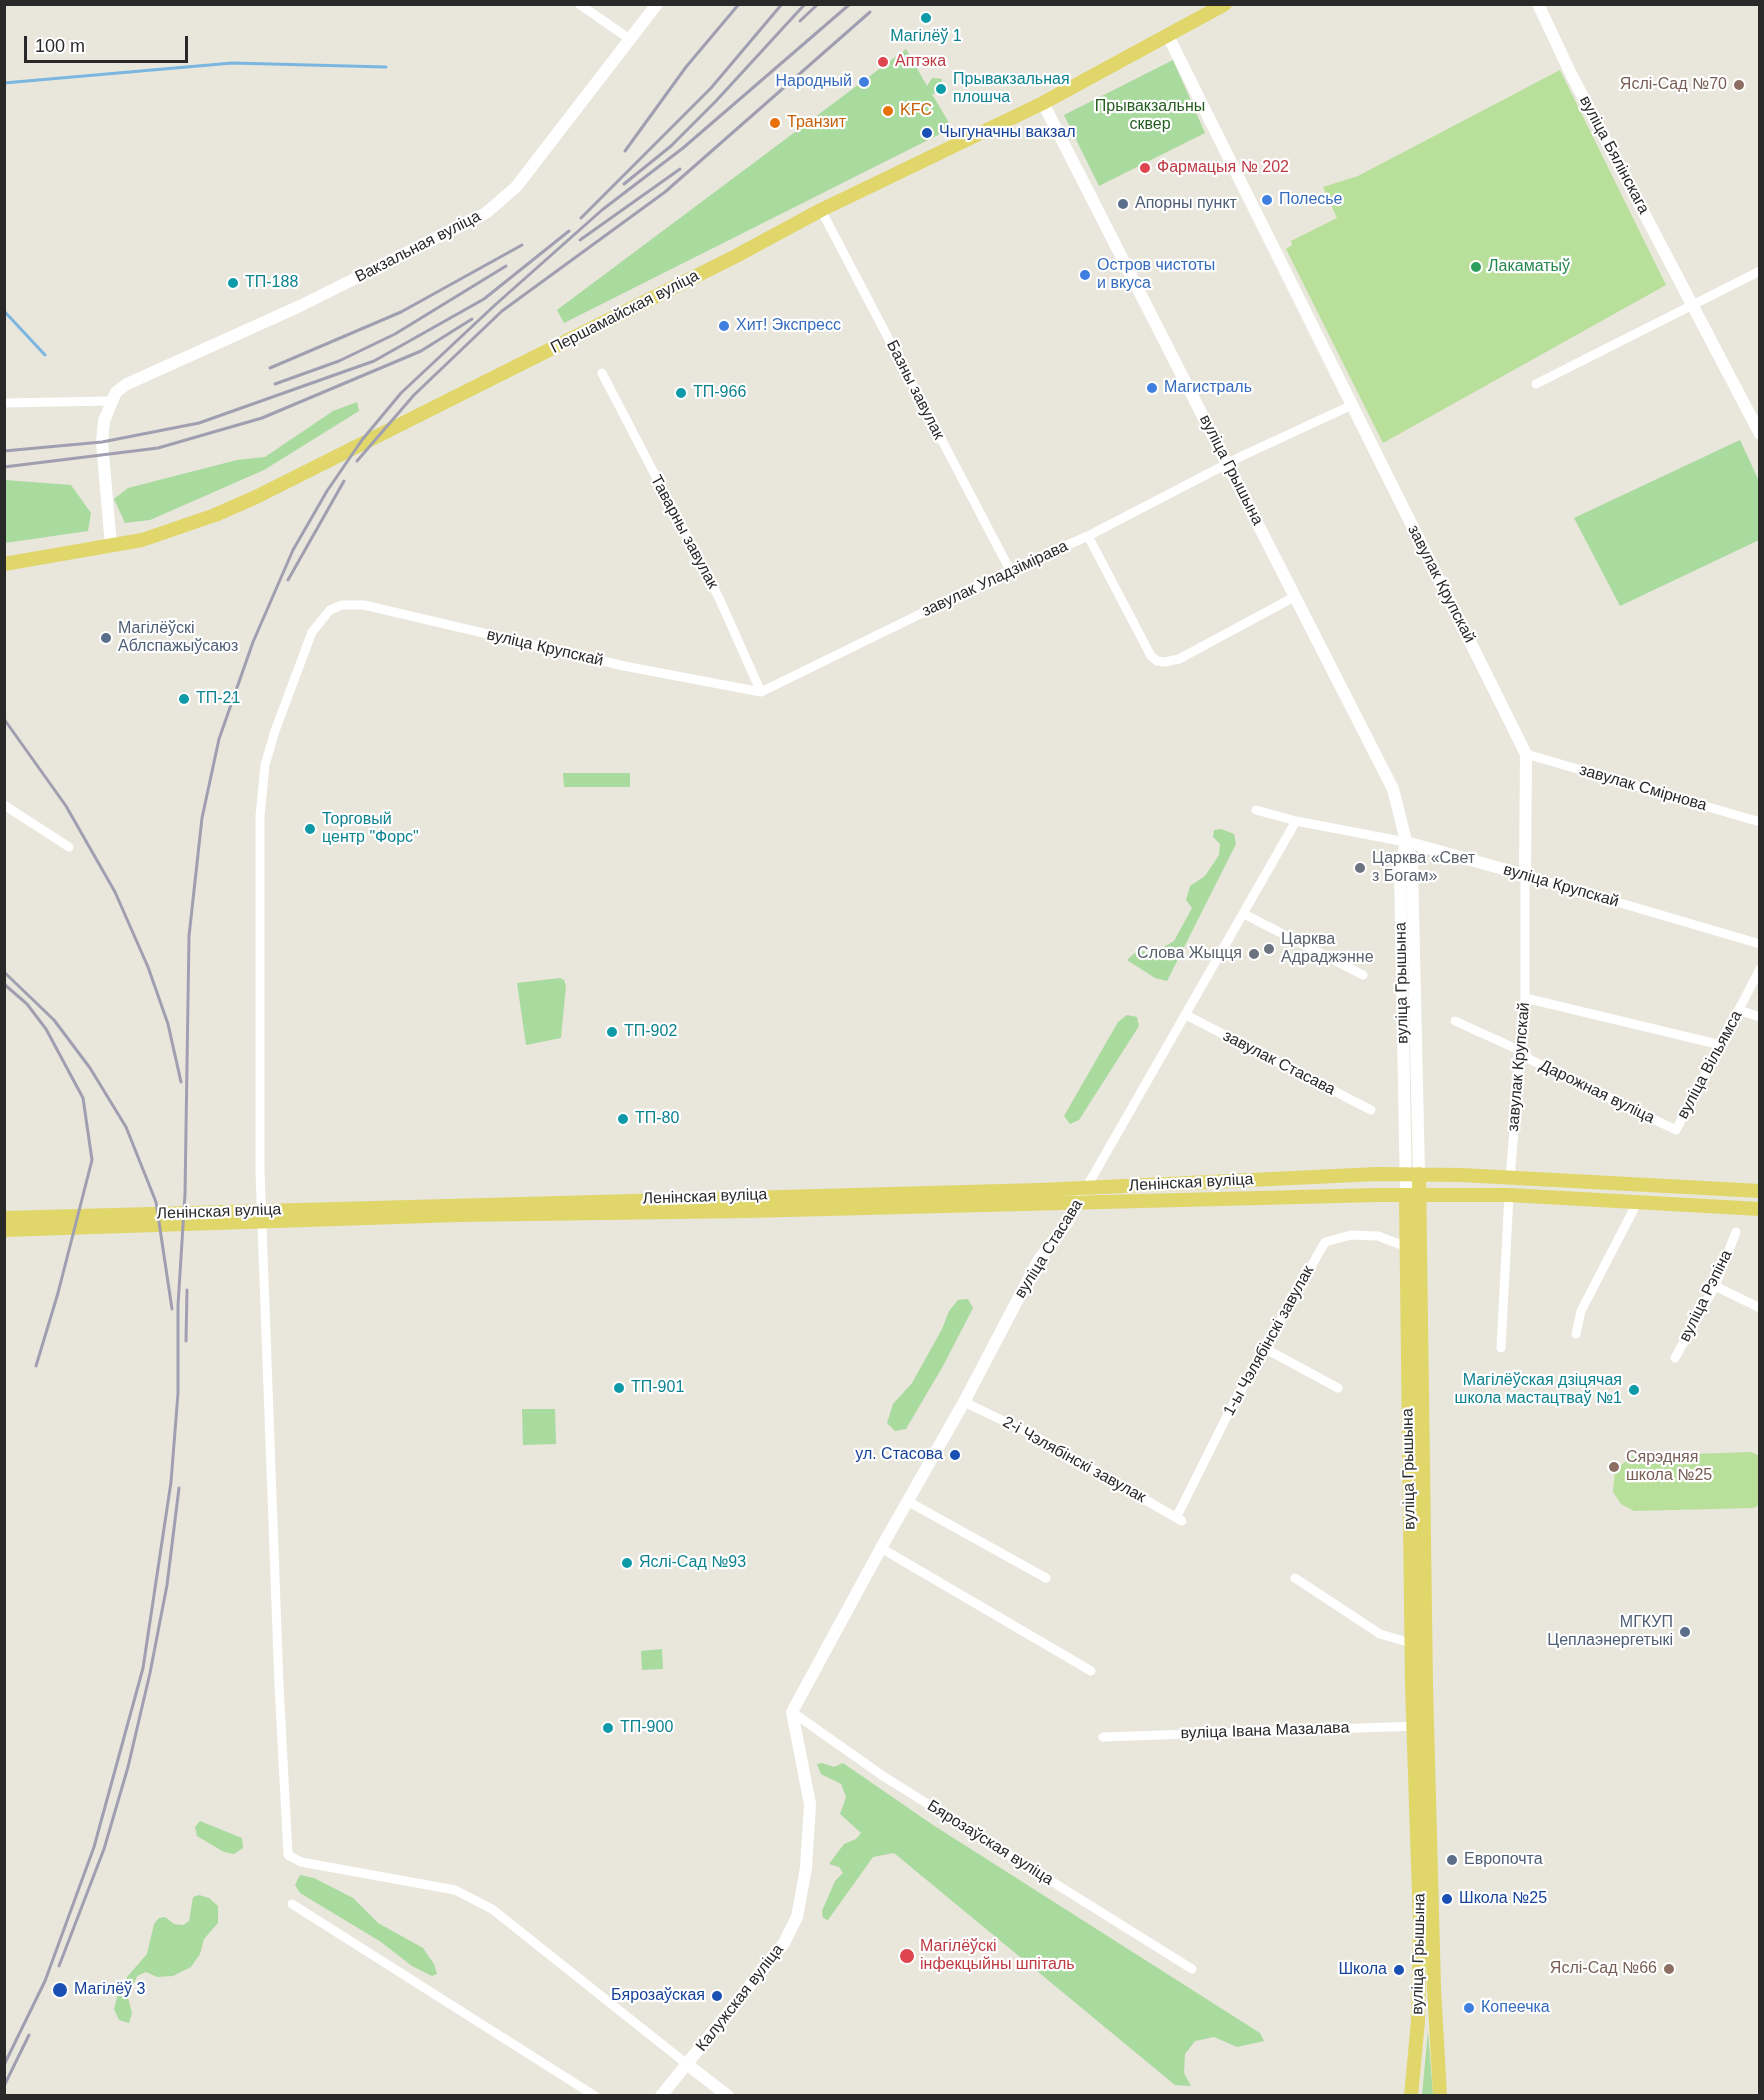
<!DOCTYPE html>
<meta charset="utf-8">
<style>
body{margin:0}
#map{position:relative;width:1764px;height:2100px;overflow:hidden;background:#e9e6dc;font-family:Arial,sans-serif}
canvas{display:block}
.frame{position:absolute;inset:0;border:6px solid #292929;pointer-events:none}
.scale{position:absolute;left:24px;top:36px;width:164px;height:27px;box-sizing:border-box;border:3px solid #292929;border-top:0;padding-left:8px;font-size:18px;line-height:21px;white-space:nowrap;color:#292929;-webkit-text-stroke:4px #fff;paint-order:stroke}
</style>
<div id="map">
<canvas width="1764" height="2100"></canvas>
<div class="frame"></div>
<div class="scale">100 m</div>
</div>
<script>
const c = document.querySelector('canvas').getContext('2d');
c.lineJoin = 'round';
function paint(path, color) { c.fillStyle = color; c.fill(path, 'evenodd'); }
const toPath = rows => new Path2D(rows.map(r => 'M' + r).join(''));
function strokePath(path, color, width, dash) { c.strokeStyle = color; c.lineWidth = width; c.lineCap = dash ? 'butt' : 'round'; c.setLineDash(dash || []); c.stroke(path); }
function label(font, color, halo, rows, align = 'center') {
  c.font = font + ' Arial,sans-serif'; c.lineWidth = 4.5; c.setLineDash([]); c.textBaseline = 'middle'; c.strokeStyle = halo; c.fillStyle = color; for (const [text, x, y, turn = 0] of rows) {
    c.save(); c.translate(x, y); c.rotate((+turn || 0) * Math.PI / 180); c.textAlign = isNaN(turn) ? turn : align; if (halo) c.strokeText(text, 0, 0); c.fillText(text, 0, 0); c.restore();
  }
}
const green = toPath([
 [906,49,927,86,932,78,942,79,941,92,932,94,952,128,564,323,557,310],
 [1173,60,1205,133,1099,186,1064,115],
 [357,402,359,411,264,470,150,520,125,523,114,499,128,488,237,460,265,457,333,411],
 [1740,440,1759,481,1759,540,1620,606,1574,518],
 [5,480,71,485,91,513,88,531,5,543],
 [563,773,630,773,630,787,564,787],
 [1221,829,1234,834,1236,844,1167,981,1155,978,1127,960,1137,951,1155,952,1174,941,1192,908,1186,900,1190,886,1205,876,1219,855,1220,844,1213,837,1214,830],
 [560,978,564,980,566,986,561,1038,526,1045,517,983],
 [1127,1015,1137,1017,1139,1026,1079,1120,1070,1124,1064,1116,1118,1022],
 [968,1299,973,1308,943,1366,906,1429,895,1431,887,1423,893,1404,912,1383,942,1329,949,1311,958,1300],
 [522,1409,555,1409,556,1444,523,1445],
 [662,1649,663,1669,642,1670,641,1651],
 [822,1763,834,1767,843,1763,933,1825,1260,2033,1264,2041,1237,2047,1214,2037,1195,2041,1185,2054,1184,2073,1191,2086,1175,2085,894,1853,873,1857,828,1920,823,1918,822,1911,835,1881,843,1873,839,1867,829,1864,844,1844,856,1839,861,1833,840,1814,846,1797,841,1784,821,1774,817,1764],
 [200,1821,242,1838,243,1848,234,1854,224,1852,197,1836,195,1827],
 [300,1875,314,1878,353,1898,378,1923,423,1948,434,1964,437,1974,432,1976,412,1966,381,1942,300,1893,295,1885],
 [199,1895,209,1898,218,1906,218,1923,204,1939,200,1954,191,1967,173,1976,157,1977,146,1972,137,1976,128,1998,132,2013,129,2023,119,2020,114,2009,118,1994,127,1977,147,1954,154,1924,159,1918,165,1917,174,1924,183,1925,189,1921,193,1897],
 [1428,2031,1433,2095,1422,2095]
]);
const pitch = toPath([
 [1560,70,1666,285,1383,443,1286,249,1292,245,1291,241,1337,218,1323,187,1358,176],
 [1751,1452,1760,1456,1759,1505,1754,1508,1634,1511,1621,1504,1613,1492,1615,1470,1632,1456]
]);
const stream = toPath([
 [4,83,232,63,386,67],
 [4,311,45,355]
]);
const street = toPath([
 [579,4,631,40],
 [821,210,1010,570],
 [602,373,719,598,761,692],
 [1536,384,1760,271],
 [4,403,110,401],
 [1088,536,1151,656,1157,661,1165,662,1179,659,1296,596],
 [761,692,1010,570,1088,536,1244,455,1350,406],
 [1526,754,1760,822],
 [4,805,69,847],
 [1256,810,1296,821,1406,842],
 [1244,914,1363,975],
 [1525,998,1721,1045],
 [1739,1010,1760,1017],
 [1186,1015,1371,1110],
 [1455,1021,1521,1051,1531,1060,1676,1130,1760,969],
 [1510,1178,1525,998,1525,875,1760,944],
 [1078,1202,1296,821],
 [1715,1286,1760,1308],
 [1576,1334,1581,1311,1637,1203],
 [1264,1348,1338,1388],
 [1501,1348,1509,1195],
 [1675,1358,1715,1286,1736,1232],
 [964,1402,1033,1435,1182,1521],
 [909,1502,1046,1578],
 [1177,1516,1230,1410,1325,1242,1351,1235,1378,1236,1407,1247],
 [881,1548,1091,1671],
 [1295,1578,1380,1634,1411,1643],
 [792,1712,883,1776,1192,1969],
 [1103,1737,1418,1726],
 [292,1904,595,2096],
 [688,2065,492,1909,455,1890,301,1862,288,1855,279,1685,260,1172,260,816,265,765,275,731,312,632,330,610,342,605,364,605,624,666,761,692]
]);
const secondary = toPath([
 [1538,4,1571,74,1760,434],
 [1167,34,1526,754,1525,875,1406,842],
 [1043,103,1393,789,1412,865,1419,1174],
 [111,546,102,442,104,421,116,392,127,384,300,306,486,213,516,187,657,4],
 [1406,843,1400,867,1406,1196],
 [688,2065,728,2096],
 [661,2096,784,1943,797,1917,806,1868,810,1804,792,1712,881,1548,964,1402,1038,1261,1067,1223,1078,1202]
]);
const primary = toPath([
 [4,564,142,540,215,515,256,497,736,256,821,210,1043,103,1225,4],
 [1419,1174,1426,1685,1434,1988,1440,2096],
 [1406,1196,1412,1685,1420,1924,1418,2021,1411,2096],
 [4,1218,1040,1190,1377,1174,1461,1175,1760,1191],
 [4,1230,458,1215,747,1211,1378,1195,1509,1195,1760,1209]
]);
const rail = toPath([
 [800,21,818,4],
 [625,151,686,67,739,4],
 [624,184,671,146,716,101,805,4],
 [581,218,711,88,782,4],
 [580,240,680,169],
 [270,368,401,312,522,245],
 [275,384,339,361,395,334,506,266],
 [4,451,102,442,199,423,374,361,484,299,569,231],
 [357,461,414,395,502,311,665,192,870,12],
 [4,467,158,448,262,418,421,351,472,319],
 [288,580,344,481],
 [4,719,66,806,115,892,148,967,168,1024,181,1082],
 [4,972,54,1020,90,1068,126,1127,156,1202,172,1309],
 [4,984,27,1004,46,1029,83,1098,92,1160,58,1293,36,1366],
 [186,1341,187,1290],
 [59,1966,104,1849,128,1767,150,1673,167,1585,179,1488],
 [4,2065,45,1981,94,1847,143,1668,171,1482,178,1393,178,1305,185,1194,189,936,202,818,219,739,253,642,293,550,327,491,362,440,401,393,495,305,602,210,683,148,850,4],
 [4,2086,29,2035]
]);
const markers = [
 [926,18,6,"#0f9aa8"],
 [883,62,6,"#e0444e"],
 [864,82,6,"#3f7fe0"],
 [1739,85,6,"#8d6e63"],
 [941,89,6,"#0f9aa8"],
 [888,111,6,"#e8710a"],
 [775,123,6,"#e8710a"],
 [927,133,6,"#1a4fb4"],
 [1145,168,6,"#e0444e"],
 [1267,200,6,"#3f7fe0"],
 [1123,204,6,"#5c6f8a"],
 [1476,267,6,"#2e9e5b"],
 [1085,275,6,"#3f7fe0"],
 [233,283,6,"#0f9aa8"],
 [724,326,6,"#3f7fe0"],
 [1152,388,6,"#3f7fe0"],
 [681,393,6,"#0f9aa8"],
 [106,638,6,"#5c6f8a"],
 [184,699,6,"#0f9aa8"],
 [310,829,6,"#0f9aa8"],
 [1360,868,6,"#6b7280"],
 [1269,949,6,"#6b7280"],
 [1254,954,6,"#6b7280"],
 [612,1032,6,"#0f9aa8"],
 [623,1119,6,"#0f9aa8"],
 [619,1388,6,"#0f9aa8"],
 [1634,1390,6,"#0f9aa8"],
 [955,1455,6,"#1a4fb4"],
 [1614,1467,6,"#8d6e63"],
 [627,1563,6,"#0f9aa8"],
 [1685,1632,6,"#5c6f8a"],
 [608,1728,6,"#0f9aa8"],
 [1452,1860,6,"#5c6f8a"],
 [1447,1899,6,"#1a4fb4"],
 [907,1956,8,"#e0444e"],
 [1669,1969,6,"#8d6e63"],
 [1399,1970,6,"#1a4fb4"],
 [60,1990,8,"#1a4fb4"],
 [717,1996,6,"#1a4fb4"],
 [1469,2008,6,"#3f7fe0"]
];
const cultureNames = [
 ["Магілёў 1",926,37,"center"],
 ["Прывакзальная",953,80],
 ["плошча",953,98],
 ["ТП-188",245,283],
 ["ТП-966",693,393],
 ["ТП-21",196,699],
 ["Торговый",322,820],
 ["центр \"Форс\"",322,838],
 ["ТП-902",624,1032],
 ["ТП-80",635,1119],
 ["Магілёўская дзіцячая",1622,1381,"right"],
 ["школа мастацтваў №1",1622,1399,"right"],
 ["ТП-901",631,1388],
 ["Яслі-Сад №93",639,1563],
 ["ТП-900",620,1728]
];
const healthNames = [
 ["Аптэка",895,62],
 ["Фармацыя № 202",1157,168],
 ["Магілёўскі",920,1947],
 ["інфекцыйны шпіталь",920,1965]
];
const shopNames = [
 ["Народный",852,82,"right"],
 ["Полесье",1279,200],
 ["Остров чистоты",1097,266],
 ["и вкуса",1097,284],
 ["Хит! Экспресс",736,326],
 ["Магистраль",1164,388],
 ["Копеечка",1481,2008]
];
const educationNames = [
 ["Яслі-Сад №70",1727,85],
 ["Сярэдняя",1626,1458,"left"],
 ["школа №25",1626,1476,"left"],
 ["Яслі-Сад №66",1657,1969]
];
const parkNames = [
 ["Прывакзальны",1150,107],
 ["сквер",1150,125]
];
const foodNames = [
 ["KFC",900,111],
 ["Транзит",787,123]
];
const transitNames = [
 ["Чыгуначны вакзал",939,133],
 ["ул. Стасова",943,1455,"right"],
 ["Школа №25",1459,1899],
 ["Школа",1387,1970,"right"],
 ["Магілёў 3",74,1990],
 ["Бярозаўская",705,1996,"right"]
];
const streetNames = [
 ["вуліца Бялінскага",1614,155,62],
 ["Вакзальная вуліца",418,247,-27],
 ["Першамайская вуліца",625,312,-27],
 ["Базны завулак",915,390,63],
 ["вуліца Грышына",1231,470,63],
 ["Таварны завулак",684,532,62],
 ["завулак Уладзімірава",995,579,-25],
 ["завулак Крупскай",1441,584,63],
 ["вуліца Крупскай",545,648,13],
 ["завулак Смірнова",1643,788,16],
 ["вуліца Крупскай",1561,886,16],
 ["вуліца Грышына",1402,983,-91],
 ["завулак Стасава",1279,1063,27],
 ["вуліца Вільямса",1710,1065,-62],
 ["завулак Крупскай",1519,1067,-85],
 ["Дарожная вуліца",1597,1092,26],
 ["Ленінская вуліца",1191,1183,-3],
 ["Ленінская вуліца",705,1197,-2],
 ["Ленінская вуліца",219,1212,-2],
 ["вуліца Стасава",1049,1249,-58],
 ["вуліца Рэпіна",1706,1296,-64],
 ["1-ы Чэлябінскі завулак",1269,1341,-61],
 ["2-і Чэлябінскі завулак",1074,1460,29],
 ["вуліца Грышына",1409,1469,-91],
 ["вуліца Iвана Мазалава",1265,1731,-2],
 ["Бярозаўская вуліца",990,1843,32],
 ["вуліца Грышына",1419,1954,-89],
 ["Калужская вуліца",740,1998,-52]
];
const serviceNames = [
 ["Апорны пункт",1135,204],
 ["Магілёўскі",118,629],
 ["Аблспажыўсаюз",118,647],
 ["МГКУП",1673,1623,"right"],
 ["Цеплаэнергетыкі",1673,1641,"right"],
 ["Европочта",1464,1860]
];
const leisureNames = [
 ["Лакаматыў",1488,267]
];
const worshipNames = [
 ["Царква «Свет",1372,859],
 ["з Богам»",1372,877],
 ["Царква",1281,940],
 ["Адраджэнне",1281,958],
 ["Слова Жыцця",1242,954,"right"]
];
paint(green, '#a9da9e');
paint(pitch, '#b8e09b');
strokePath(stream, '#7ab6e0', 3);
strokePath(street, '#fff', 9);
strokePath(secondary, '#fff', 12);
strokePath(primary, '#e0d66a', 14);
strokePath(rail, '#9f9fb1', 3);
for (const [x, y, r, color] of markers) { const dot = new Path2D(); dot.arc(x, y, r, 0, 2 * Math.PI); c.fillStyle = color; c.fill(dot); strokePath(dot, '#fff', 2); }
label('16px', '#0d838f', '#fff', cultureNames, 'left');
label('16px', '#be3a42', '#fff', healthNames, 'left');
label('16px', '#366cbe', '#fff', shopNames, 'left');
label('16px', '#785e54', '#fff', educationNames, 'right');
label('16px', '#255d21', '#fff', parkNames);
label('16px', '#c56008', '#fff', foodNames, 'left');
label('16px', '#164399', '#fff', transitNames, 'left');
label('16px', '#292929', '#fff', streetNames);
label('16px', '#4e5e75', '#fff', serviceNames, 'left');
label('16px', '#27864d', '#fff', leisureNames, 'left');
label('16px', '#5b616d', '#fff', worshipNames, 'left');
</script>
